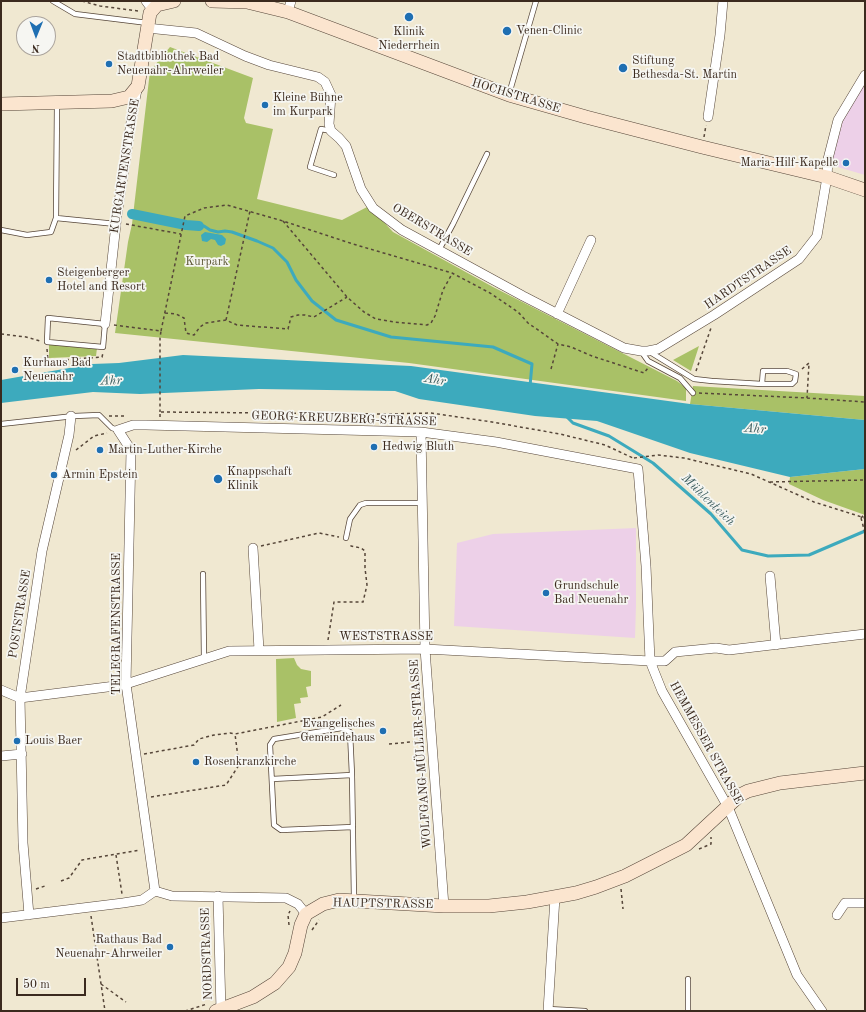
<!DOCTYPE html>
<meta charset="utf-8">
<style>
body{margin:0}
#map{position:relative;width:866px;height:1012px;overflow:hidden;background:#f0e8d1;font-family:"Old Standard TT",serif}
canvas{display:block}
.frame{position:absolute;inset:0;border:2px solid #3b2a1e;pointer-events:none}
.north{position:absolute;left:16px;top:16px;width:40px;height:40px;box-sizing:border-box;background:#f6f6f2;border:1px solid #aba49d;border-radius:50%;rotate:181deg;font-size:11px;font-weight:700;line-height:16px;text-align:center;color:#3b2a1e}
.north::after{content:'';display:block;margin:auto;width:14px;height:18px;background:#1f6fb2;clip-path:polygon(50% 0,100% 100%,50% 72%,0 100%)}
.scale{position:absolute;left:16px;top:978px;width:70px;height:18px;box-sizing:border-box;border:2px solid #3b2a1e;border-top:0;padding-left:5px;font-size:12px;line-height:14px;white-space:nowrap;color:#3b2a1e;-webkit-text-stroke:3px #f6f6f2;paint-order:stroke}
</style>
<div id="map">
<canvas width="866" height="1012"></canvas>
<div class="frame"></div>
<div class="north">N</div>
<div class="scale">50 m</div>
</div>
<script>
const c = document.querySelector('canvas').getContext('2d');
c.lineJoin = 'round';
function paint(path, color) { c.fillStyle = color; c.fill(path, 'evenodd'); }
const toPath = rows => new Path2D(rows.map(r => 'M' + r).join(''));
function strokePath(path, color, width, dash) { c.strokeStyle = color; c.lineWidth = width; c.lineCap = dash ? 'butt' : 'round'; c.setLineDash(dash || []); c.stroke(path); }
function label(font, color, halo, rows, align = 'center') {
  c.font = font + ' "Old Standard TT",serif'; c.lineWidth = 3.5; c.setLineDash([]); c.textBaseline = 'middle'; c.strokeStyle = halo; c.fillStyle = color; for (const [text, x, y, turn = 0] of rows) {
    c.save(); c.translate(x, y); c.rotate((+turn || 0) * Math.PI / 180); c.textAlign = isNaN(turn) ? turn : align; if (halo) c.strokeText(text, 0, 0); c.fillText(text, 0, 0); c.restore();
  }
}
const built = toPath([
 [865,84,865,175,831,165,843,120],
 [636,528,636,606,635,638,454,626,457,543,493,534]
]);
const green = toPath([
 [170,47,253,78,244,118,246,123,273,129,257,199,342,220,369,206,393,232,493,287,677,381,686,388,686,401,409,363,115,333,128,242,132,224,150,71],
 [49,343,97,348,96,356,49,358],
 [699,346,691,371,673,360],
 [693,386,865,396,865,420,690,404],
 [865,469,865,515,823,500,789,484,790,477],
 [294,658,297,665,301,669,311,671,311,686,306,687,308,697,300,698,301,703,294,704,296,718,277,722,276,659]
]);
const water = toPath([
 [205,232,222,235,226,239,225,244,221,246,218,245,215,240,211,239,207,242,202,241,201,235],
 [183,355,411,366,690,404,865,420,865,469,790,477,690,453,597,421,535,416,419,399,395,391,259,389,140,394,93,392,1,403,1,380,92,364,119,363]
]);
const stream = toPath([
 [199,226,204,226,210,230,218,232,225,231,232,232,257,241,273,248,287,262,296,280,312,301,336,320,391,337,493,347,532,364,530,386],
 [567,417,573,423,609,436,653,463,711,514,742,550,768,556,809,555,865,531]
]);
const canal = toPath([
 [132,214,186,225,199,226]
]);
const path = toPath([
 [82,1,100,6,138,11],
 [704,137,706,125],
 [283,221,347,297,364,312,376,319,394,322,427,325,431,323,435,316,443,290,452,274],
 [126,224,181,234],
 [165,313,176,314,184,318,186,333,194,335,200,327,206,323,226,320,237,325,288,329,291,317,298,315,305,315,314,317,347,297],
 [226,320,250,211],
 [114,325,161,331,160,338,160,412],
 [161,331,185,216,204,208,227,205,283,221,353,244,452,273,490,293,518,312,528,323,558,344,571,347,592,356,644,373,648,368],
 [1,334,26,337,40,341],
 [47,349,48,361,102,357,103,353],
 [551,369,558,344],
 [802,369,809,363,807,398],
 [696,371,711,328],
 [699,393,807,398,865,402],
 [109,416,127,416],
 [160,417,160,412,384,414,431,413,492,422,560,434,605,445,633,458],
 [422,424,422,414],
 [76,450,94,436,107,433],
 [634,458,658,455,684,458,751,474,814,502,865,518],
 [770,482,865,480],
 [861,518,865,533],
 [861,518,865,514],
 [261,546,319,533,339,537],
 [328,640,334,602,363,602,367,585,365,568,365,551,361,548,351,546,350,544],
 [389,744,422,741],
 [144,754,194,745,199,739,214,735,230,733,235,734,322,717,341,705],
 [151,797,226,785,239,765,235,734],
 [699,849,711,844,711,837],
 [116,855,122,894],
 [61,881,69,878,82,860,140,850],
 [36,889,45,886],
 [621,889,623,909],
 [91,916,105,1011],
 [289,925,288,915,290,911],
 [312,930,319,920],
 [101,984,126,1002],
 [185,1011,207,1004]
]);
const lane = toPath([
 [53,1,75,14,148,23],
 [509,94,536,1],
 [57,104,56,218,116,224],
 [331,131,321,129,310,167,334,175],
 [1,230,27,235,51,232,56,218],
 [439,250,453,224,487,154],
 [48,318,105,324,103,347,47,342,48,318],
 [641,351,648,361,680,378,693,393],
 [650,352,694,379,712,381,762,384,792,384,795,381,796,374,787,371,763,371,762,384],
 [1,424,74,416,99,415,112,428,118,430],
 [346,538,350,519,360,505,366,503,422,503],
 [203,574,204,659],
 [272,779,352,775],
 [353,827,281,830,274,825,270,745,274,739,342,728,350,732,352,775,354,899],
 [688,979,688,1011],
 [548,1009,585,1011]
]);
const street = toPath([
 [146,1,152,9],
 [288,12,291,1],
 [147,28,196,33,245,56,269,65,318,77,325,82,331,95,329,124,331,131,339,138,346,146,361,189,373,208,402,230,523,296,624,348,641,351,648,351,658,349,714,315,799,259,817,236,827,177,828,159,838,120,865,75],
 [708,117,720,35,723,1],
 [557,314,591,240],
 [105,324,117,215,133,109,137,90],
 [421,432,425,649,444,906],
 [253,548,259,650],
 [770,576,776,645],
 [1,690,20,698,115,686,126,684,229,651,425,649,650,661,665,661,675,652,716,648,729,650,865,634],
 [1,756,22,754],
 [155,891,126,684,131,450,118,430,133,425,146,425,421,432,496,442,638,469,646,566,650,661,662,691,728,807,797,975,822,1011],
 [218,896,221,1011],
 [29,915,23,843,20,698,42,551,69,435,71,416],
 [837,915,845,903,865,903],
 [1,918,123,903,142,900,155,891,172,896,286,898,298,904,306,914],
 [548,1011,555,897]
]);
const secondary = toPath([
 [212,1,247,2,288,12,509,95,586,117,702,147,827,177,865,190],
 [1,104,112,101,129,97,138,86,150,13,157,5,174,1],
 [216,1011,253,997,275,983,289,967,295,953,301,925,306,914,323,904,339,900,444,906,489,906,527,902,576,893,596,887,625,876,686,845,740,795,748,791,780,783,865,773]
]);
const markers = [
 [409,17,5,"#1f6fb2"],
 [507,31,5,"#1f6fb2"],
 [109,64,4,"#1f6fb2"],
 [623,68,5,"#1f6fb2"],
 [265,105,4,"#1f6fb2"],
 [846,163,4,"#1f6fb2"],
 [49,280,4,"#1f6fb2"],
 [15,370,4,"#1f6fb2"],
 [374,447,4,"#1f6fb2"],
 [100,450,4,"#1f6fb2"],
 [54,475,4,"#1f6fb2"],
 [218,479,5,"#1f6fb2"],
 [546,593,4,"#1f6fb2"],
 [383,731,4,"#1f6fb2"],
 [17,741,4,"#1f6fb2"],
 [196,762,4,"#1f6fb2"],
 [170,947,4,"#1f6fb2"]
];
const poiNames = [
 ["Venen-Clinic",516,31],
 ["Klinik",409,32,"center"],
 ["Niederrhein",409,46,"center"],
 ["Stadtbibliothek Bad",117,57],
 ["Neuenahr-Ahrweiler",117,71],
 ["Stiftung",632,61],
 ["Bethesda-St. Martin",632,75],
 ["Kleine Bühne",273,98],
 ["im Kurpark",273,112],
 ["Maria-Hilf-Kapelle",838,163,"right"],
 ["Steigenberger",57,273],
 ["Hotel and Resort",57,287],
 ["Kurhaus Bad",23,363],
 ["Neuenahr",23,377],
 ["Hedwig Bluth",382,447],
 ["Martin-Luther-Kirche",108,450],
 ["Knappschaft",227,472],
 ["Klinik",227,486],
 ["Armin Epstein",62,475],
 ["Grundschule",554,586],
 ["Bad Neuenahr",554,600],
 ["Evangelisches",375,724,"right"],
 ["Gemeindehaus",375,738,"right"],
 ["Louis Baer",25,741],
 ["Rosenkranzkirche",204,762],
 ["Rathaus Bad",162,940,"right"],
 ["Neuenahr-Ahrweiler",162,954,"right"]
];
const streetNames = [
 ["HOCHSTRASSE",516,96,17],
 ["KURGARTENSTRASSE",125,166,-81],
 ["OBERSTRASSE",432,230,31],
 ["HARDTSTRASSE",748,278,-34],
 ["GEORG-KREUZBERG-STRASSE",344,419,2],
 ["POSTSTRASSE",20,614,-81],
 ["TELEGRAFENSTRASSE",117,624,-90],
 ["WESTSTRASSE",386,637],
 ["HEMMESSER STRASSE",706,743,61],
 ["WOLFGANG-MÜLLER-STRASSE",421,754,-94],
 ["HAUPTSTRASSE",383,904,1],
 ["NORDSTRASSE",207,954,-92]
];
const parkNames = [
 ["Kurpark",207,262]
];
const waterNames = [
 ["Ahr",435,380,10],
 ["Ahr",111,381,-1],
 ["Ahr",755,429,5],
 ["Mühlenteich",708,500,44]
];
paint(built, '#edd0e8');
paint(green, '#a9c167');
paint(water, '#3daabd');
strokePath(stream, '#3daabd', 3);
strokePath(canal, '#3daabd', 10);
strokePath(lane, '#564639', 6);
strokePath(street, '#564639', 10);
strokePath(secondary, '#564639', 14);
strokePath(path, '#564639', 1.5, [3, 3]);
strokePath(lane, '#fff', 4.5);
strokePath(street, '#fff', 9);
strokePath(secondary, '#fbe5cf', 13);
for (const [x, y, r, color] of markers) { const dot = new Path2D(); dot.arc(x, y, r, 0, 2 * Math.PI); c.fillStyle = color; c.fill(dot); strokePath(dot, '#f6f6f2', 1.5); }
label('12px', '#3b2a1e', '#f6f6f2', poiNames, 'left');
label('12px', '#3b2a1e', '#f6f6f2', streetNames);
label('12px', '#5c5734', '#f6f6f2', parkNames);
label('italic 13px', '#3c5d5e', '#f6f6f2', waterNames);
</script>
